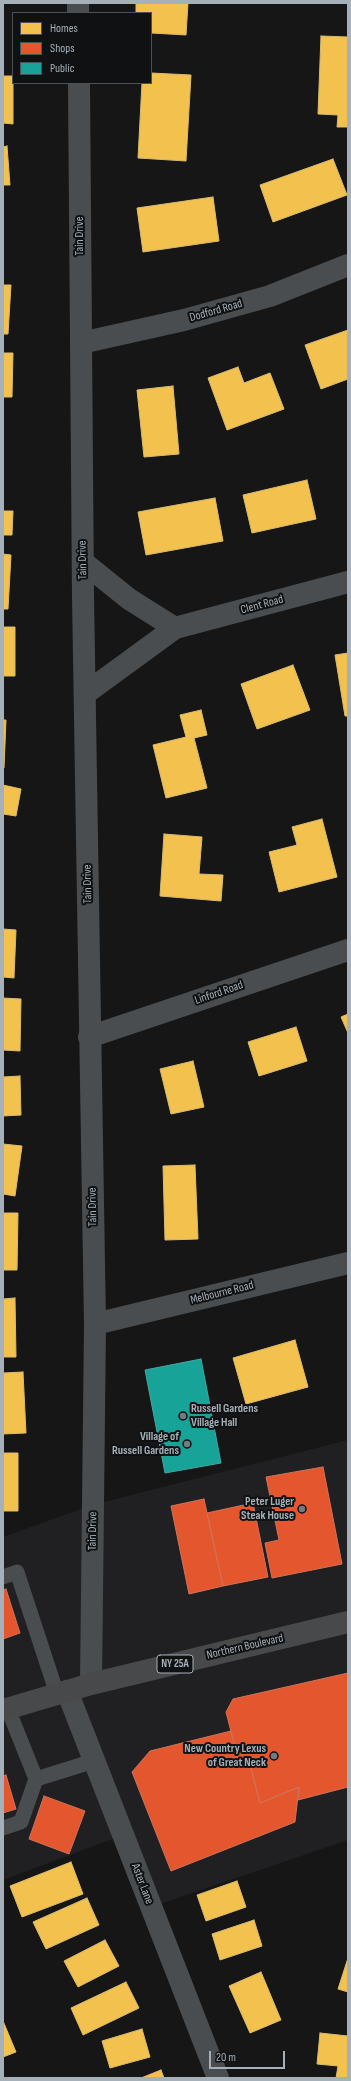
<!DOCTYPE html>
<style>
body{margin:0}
#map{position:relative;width:351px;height:2081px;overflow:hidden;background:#161616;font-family:"Sofia Sans Condensed",sans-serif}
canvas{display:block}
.frame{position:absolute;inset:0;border:4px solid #a6b0b9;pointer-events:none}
.legend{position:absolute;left:12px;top:12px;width:140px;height:72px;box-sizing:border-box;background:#101112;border:1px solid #4c5155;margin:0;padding:5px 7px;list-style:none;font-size:12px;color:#a6b0b9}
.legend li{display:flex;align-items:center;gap:8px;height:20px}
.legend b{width:20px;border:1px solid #4c5155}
.scale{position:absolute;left:209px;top:2051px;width:76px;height:18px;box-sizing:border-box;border:2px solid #a6b0b9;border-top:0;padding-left:5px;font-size:12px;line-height:14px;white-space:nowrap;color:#a6b0b9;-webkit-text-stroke:3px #101112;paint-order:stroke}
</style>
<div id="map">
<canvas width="351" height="2081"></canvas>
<div class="frame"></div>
<ul class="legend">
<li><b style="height:11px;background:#f2c14e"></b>Homes</li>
<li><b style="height:11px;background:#e4572e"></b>Shops</li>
<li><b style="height:11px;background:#17a398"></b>Public</li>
</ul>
<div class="scale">20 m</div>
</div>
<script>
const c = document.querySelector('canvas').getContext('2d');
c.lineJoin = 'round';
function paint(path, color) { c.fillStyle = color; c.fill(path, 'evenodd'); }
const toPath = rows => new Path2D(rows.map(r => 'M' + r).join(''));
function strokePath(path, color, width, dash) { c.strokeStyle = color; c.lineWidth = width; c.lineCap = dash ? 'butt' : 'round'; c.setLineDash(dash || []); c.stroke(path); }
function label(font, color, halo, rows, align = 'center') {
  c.font = font + ' "Sofia Sans Condensed",sans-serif'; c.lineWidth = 4; c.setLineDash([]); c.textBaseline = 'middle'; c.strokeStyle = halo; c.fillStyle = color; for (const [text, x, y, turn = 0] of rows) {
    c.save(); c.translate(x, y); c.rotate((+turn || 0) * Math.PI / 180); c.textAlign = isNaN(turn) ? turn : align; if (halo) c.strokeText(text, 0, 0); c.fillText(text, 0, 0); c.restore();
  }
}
const built = toPath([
 [348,1440,348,1840,151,1907,123,1835,3,1880,3,1537,92,1505]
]);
const homes = toPath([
 [136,3,188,3,186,35,151,33,151,13,136,13,136,3],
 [321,36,348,37,348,127,337,127,338,115,318,114,321,36],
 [151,73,191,75,186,161,138,158,142,83,151,83,151,73],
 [3,76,13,76,13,124,3,123,3,76],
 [7,146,10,185,3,185,3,147,7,146],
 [333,159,347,195,273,222,260,185,333,159],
 [213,197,219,241,143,252,137,208,213,197],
 [3,285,11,285,8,334,3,334,3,285],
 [348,330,348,379,321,389,305,345,348,330],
 [3,353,13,353,12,397,3,397,3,353],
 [238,367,244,383,270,373,284,409,227,430,208,378,238,367],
 [173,386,179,454,144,457,137,390,173,386],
 [307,480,316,519,252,533,243,495,307,480],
 [215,498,223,541,146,555,138,512,215,498],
 [3,511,13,511,12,535,3,535,3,511],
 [3,554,11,555,8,609,3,609,3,554],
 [3,627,15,627,15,676,3,676,3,627],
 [348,653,348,716,345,716,335,655,348,653],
 [293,665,310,710,257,729,241,684,293,665],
 [201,710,207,735,194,738,207,788,166,798,153,745,186,737,180,715,201,710],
 [3,720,6,720,4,768,3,768,3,720],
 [3,785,21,789,16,816,3,814,3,785],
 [322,819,337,877,279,892,269,852,297,845,292,827,322,819],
 [164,834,202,837,199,874,223,875,221,901,160,896,164,834],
 [3,929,16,930,14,978,3,977,3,929],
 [3,998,21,999,20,1051,3,1050,3,998],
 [348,1014,348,1033,341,1017,348,1014],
 [296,1027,307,1061,259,1076,248,1042,296,1027],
 [193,1061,204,1107,171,1114,160,1069,193,1061],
 [20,1076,21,1115,3,1116,3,1077,20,1076],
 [3,1144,22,1146,15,1196,3,1194,3,1144],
 [195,1165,198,1239,165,1240,163,1166,195,1165],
 [3,1213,18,1213,17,1270,3,1270,3,1213],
 [15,1298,16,1357,3,1357,3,1299,15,1298],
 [295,1340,308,1387,246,1404,233,1358,295,1340],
 [23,1372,26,1433,3,1434,3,1373,23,1372],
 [3,1453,18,1453,18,1511,3,1511,3,1453],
 [71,1862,83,1894,22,1917,10,1886,71,1862],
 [237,1881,246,1907,206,1921,197,1895,237,1881],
 [87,1898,99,1925,46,1949,33,1922,87,1898],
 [254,1920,262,1946,220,1960,212,1934,254,1920],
 [105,1940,119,1966,78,1987,64,1961,105,1940],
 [348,1958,348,1992,338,1989,348,1958],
 [261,1972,281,2020,250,2033,229,1986,261,1972],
 [126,1982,139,2008,83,2035,71,2008,126,1982],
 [3,2021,16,2052,3,2057,3,2021],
 [142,2029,150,2057,110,2068,102,2041,142,2029],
 [320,2033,348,2036,348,2078,336,2078,338,2066,317,2064,320,2033],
 [161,2070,164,2078,141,2078,161,2070]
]);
const shops = toPath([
 [323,1467,342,1564,272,1578,265,1543,279,1540,266,1477,323,1467],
 [204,1499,223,1586,189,1594,171,1506,204,1499],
 [253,1503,268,1577,223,1586,207,1513,253,1503],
 [6,1589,20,1633,3,1639,3,1590,6,1589],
 [348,1673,348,1787,298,1800,299,1787,260,1803,249,1761,239,1763,226,1712,233,1699,348,1673],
 [231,1731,239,1763,249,1761,260,1803,299,1787,295,1822,171,1871,132,1772,150,1751,231,1731],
 [6,1775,16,1809,3,1813,3,1776,6,1775],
 [44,1796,85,1811,69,1854,29,1839,44,1796]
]);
const public = toPath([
 [201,1359,221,1463,165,1473,145,1370,201,1359]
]);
const lane = toPath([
 [3,1577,17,1572,57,1694],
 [36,1779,94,1761],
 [3,1828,21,1822,36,1779,8,1709]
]);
const street = toPath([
 [78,3,78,13],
 [79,83,83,596,95,1324,91,1684],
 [81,343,184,320,270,296,348,265],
 [83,562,129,599,175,628],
 [86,693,175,628,348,582],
 [89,1037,348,950],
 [95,1324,348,1263],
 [67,1691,218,2078]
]);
const primary = toPath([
 [3,1710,91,1684,348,1622]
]);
const markers = [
 [183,1416,4,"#747a80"],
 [187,1444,4,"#747a80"],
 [302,1509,4,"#747a80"],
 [274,1756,4,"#747a80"]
];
const shields = [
 [175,1664,36]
];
const shieldNames = [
 ["NY 25A",175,1664]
];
const streetNames = [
 ["Tain Drive",80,236,-90],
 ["Dodford Road",216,311,-16],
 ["Tain Drive",83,560,-91],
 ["Clent Road",262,605,-15],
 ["Tain Drive",88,884,-91],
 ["Linford Road",219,993,-19],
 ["Tain Drive",93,1207,-91],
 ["Melbourne Road",222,1293,-14],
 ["Tain Drive",93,1531,-89],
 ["Northern Boulevard",245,1647,-13],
 ["Aster Lane",142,1884,69]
];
const poiNames = [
 ["Russell Gardens",191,1409,"left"],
 ["Village Hall",191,1423,"left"],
 ["Village of",179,1437],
 ["Russell Gardens",179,1451],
 ["Peter Luger",294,1502],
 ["Steak House",294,1516],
 ["New Country Lexus",266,1749],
 ["of Great Neck",266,1763]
];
paint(built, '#202022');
paint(homes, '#f2c14e');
strokePath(homes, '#dbbc6e', 1);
paint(shops, '#e4572e');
strokePath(shops, '#d17258', 1);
paint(public, '#17a398');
strokePath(public, '#42a7a2', 1);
strokePath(lane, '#4a4d4f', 15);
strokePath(street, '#4a4d4f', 22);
strokePath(primary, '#48494b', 22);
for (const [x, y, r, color] of markers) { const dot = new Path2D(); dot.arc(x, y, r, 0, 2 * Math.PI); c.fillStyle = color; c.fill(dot); strokePath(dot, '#101112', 1.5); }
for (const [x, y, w] of shields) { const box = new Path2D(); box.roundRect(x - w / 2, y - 9, w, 18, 3); c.fillStyle = '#101112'; c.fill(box); strokePath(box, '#a6b0b9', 1); }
label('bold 11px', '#a6b0b9', null, shieldNames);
label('12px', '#a6b0b9', '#101112', streetNames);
label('bold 12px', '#a6b0b9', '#101112', poiNames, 'right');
</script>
